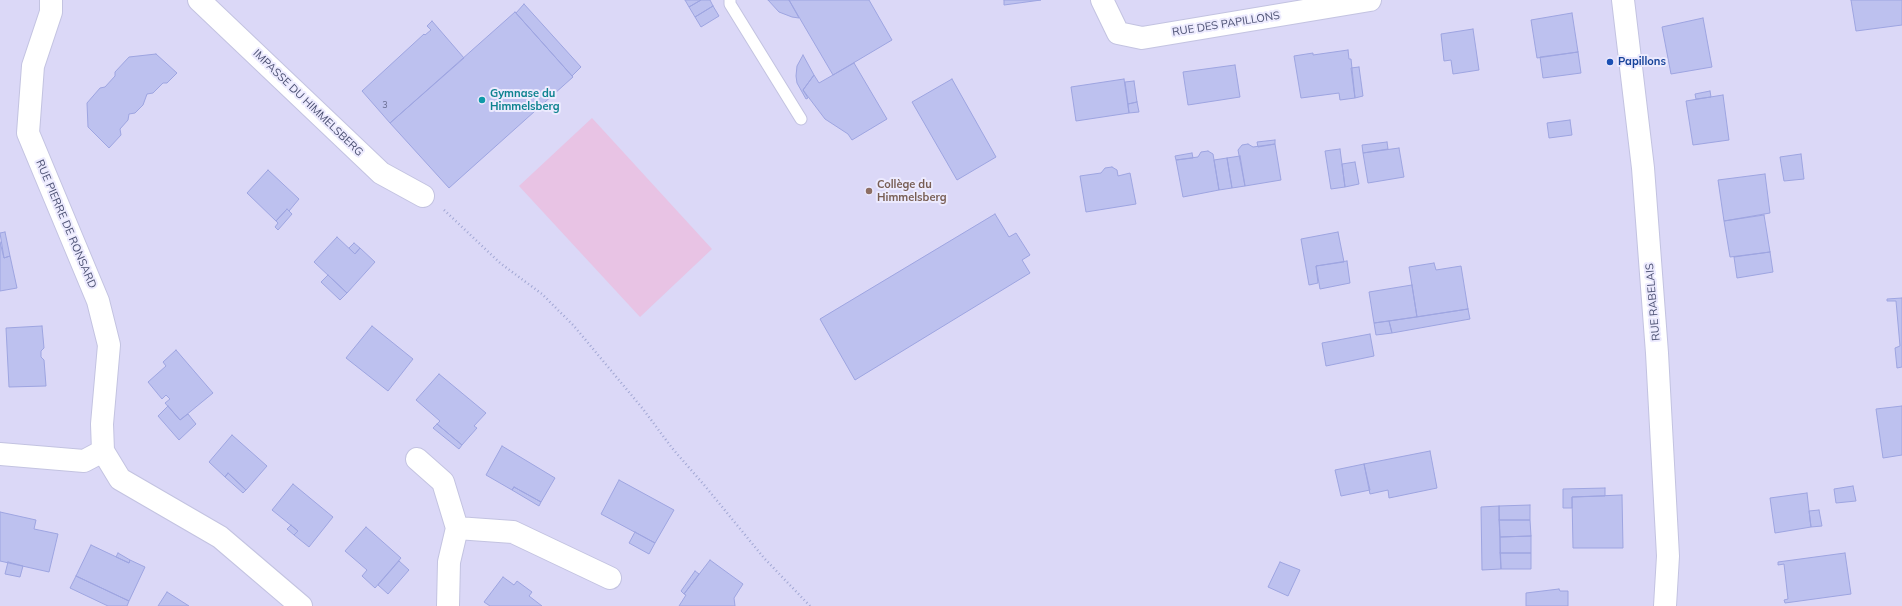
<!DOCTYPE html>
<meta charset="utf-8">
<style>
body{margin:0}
canvas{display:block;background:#e6e4fb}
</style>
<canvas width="1902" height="606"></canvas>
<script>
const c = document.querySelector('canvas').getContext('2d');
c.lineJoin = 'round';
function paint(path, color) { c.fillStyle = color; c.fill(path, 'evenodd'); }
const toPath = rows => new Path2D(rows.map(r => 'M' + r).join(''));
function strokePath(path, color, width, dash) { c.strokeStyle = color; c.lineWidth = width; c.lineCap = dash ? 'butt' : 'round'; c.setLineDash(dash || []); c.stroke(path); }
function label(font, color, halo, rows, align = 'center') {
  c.font = font + ' Mulish,sans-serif'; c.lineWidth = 4; c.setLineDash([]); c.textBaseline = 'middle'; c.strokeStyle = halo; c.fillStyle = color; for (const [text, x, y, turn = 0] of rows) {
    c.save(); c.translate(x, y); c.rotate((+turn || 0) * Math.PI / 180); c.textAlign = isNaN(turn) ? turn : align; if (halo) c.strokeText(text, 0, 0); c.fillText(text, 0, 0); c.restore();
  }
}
const residential = toPath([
 [0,0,1902,0,1902,606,0,606]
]);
const green = toPath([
 [592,118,712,249,640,317,519,186]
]);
const building = toPath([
 [685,0,701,0,689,7,685,0],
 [701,0,710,0,713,6,695,17,689,7,701,0],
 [768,0,789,0,799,18,792,17,779,12,768,0],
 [789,0,869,0,892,40,833,75,789,0],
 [1004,0,1041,0,1004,5,1004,0],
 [1851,0,1902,0,1902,25,1856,31,1851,0],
 [524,4,581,67,572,76,516,13,524,4],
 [713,6,719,16,701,27,695,17,713,6],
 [515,12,573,77,449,188,390,123,515,12],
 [1572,13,1578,52,1537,58,1531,20,1572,13],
 [1703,18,1712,67,1671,74,1662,27,1703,18],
 [432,21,464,58,390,123,362,91,424,34,425,35,431,30,427,26,432,21],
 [1473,29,1479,70,1453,74,1451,60,1444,61,1441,34,1473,29],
 [1348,50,1349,59,1351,59,1355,98,1340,100,1339,93,1301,98,1294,56,1313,53,1313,55,1348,50],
 [1578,52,1581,73,1543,78,1540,57,1578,52],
 [156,54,177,73,167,83,163,83,153,93,147,94,143,105,135,113,129,114,128,120,120,129,121,135,109,148,88,127,87,103,100,88,105,87,115,76,115,72,129,57,156,54],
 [803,55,814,75,803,90,808,98,806,99,797,83,796,76,797,66,803,55],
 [854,63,887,119,852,140,848,134,825,119,803,90,814,75,819,83,854,63],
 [1235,65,1240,97,1188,105,1183,72,1235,65],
 [1359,67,1363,96,1355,98,1351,68,1359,67],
 [952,79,996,157,957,180,912,102,952,79],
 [1124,79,1129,113,1076,121,1071,87,1124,79],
 [1134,81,1137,102,1128,104,1125,82,1134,81],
 [1710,91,1711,97,1696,99,1695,94,1710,91],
 [1723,95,1729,140,1693,145,1686,101,1723,95],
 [1137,102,1139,112,1129,113,1128,104,1137,102],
 [1570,120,1572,135,1549,138,1547,123,1570,120],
 [1275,140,1275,144,1258,147,1257,142,1275,140],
 [1387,142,1388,149,1363,153,1362,145,1387,142],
 [1248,144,1253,147,1275,144,1281,180,1245,186,1238,150,1242,145,1248,144],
 [1399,148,1404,177,1368,183,1363,153,1399,148],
 [1340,149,1345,187,1331,189,1325,151,1340,149],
 [1208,151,1213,154,1219,190,1183,197,1176,160,1198,157,1201,152,1208,151],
 [1192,153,1193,158,1176,160,1175,156,1192,153],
 [1801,154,1804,179,1784,181,1780,157,1801,154],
 [1240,156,1245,186,1232,188,1227,158,1240,156],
 [1227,158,1232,188,1219,190,1214,160,1227,158],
 [1355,162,1359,184,1345,187,1342,164,1355,162],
 [1112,167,1117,170,1118,176,1130,173,1136,204,1086,212,1080,176,1101,173,1105,168,1112,167],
 [268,170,299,199,289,211,287,209,276,221,247,193,268,170],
 [1765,174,1770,213,1724,221,1718,180,1765,174],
 [287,209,292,214,278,230,275,227,278,223,276,221,287,209],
 [995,214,1009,237,1016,233,1030,255,1022,260,1030,273,855,380,820,319,995,214],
 [1764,215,1770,252,1730,257,1724,221,1764,215],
 [5,232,10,256,4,258,0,233,5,232],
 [1338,232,1344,262,1316,266,1318,283,1309,285,1301,239,1338,232],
 [337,237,355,254,360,248,375,262,347,293,314,262,337,237],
 [0,242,4,258,10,256,17,288,0,291,0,242],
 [354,243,360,248,355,254,349,248,354,243],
 [1770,252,1773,272,1737,278,1734,257,1770,252],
 [1347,261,1350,283,1320,289,1316,266,1347,261],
 [1434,263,1436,270,1461,266,1468,309,1417,317,1409,267,1434,263],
 [328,275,347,293,340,300,321,282,328,275],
 [1412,285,1417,317,1374,323,1369,292,1412,285],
 [1902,298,1902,367,1897,368,1895,348,1900,346,1896,301,1887,301,1887,299,1902,298],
 [1468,309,1470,319,1392,333,1389,321,1468,309],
 [1389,321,1392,333,1376,335,1374,323,1389,321],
 [42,326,44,348,41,351,41,357,44,360,46,386,9,387,6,328,42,326],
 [372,326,413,359,388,391,346,358,372,326],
 [1370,334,1374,356,1326,366,1322,343,1370,334],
 [176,350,213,393,180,420,165,403,170,399,166,395,162,399,148,382,166,366,163,362,176,350],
 [439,374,486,413,474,426,477,428,462,445,437,424,440,421,416,400,439,374],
 [168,406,180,420,188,414,196,424,179,440,158,416,168,406],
 [1902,406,1902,455,1883,458,1876,409,1902,406],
 [437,424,462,445,459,449,433,428,437,424],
 [232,435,267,466,246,490,228,473,225,477,209,462,232,435],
 [502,446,555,478,541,502,514,487,512,490,486,475,502,446],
 [1430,451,1437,488,1389,498,1388,490,1370,494,1364,464,1430,451],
 [1364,464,1370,490,1341,496,1335,470,1364,464],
 [228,473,246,490,243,493,225,477,228,473],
 [619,480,674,510,655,543,601,514,619,480],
 [293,484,333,517,309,547,294,535,298,531,272,510,293,484],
 [1853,486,1856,501,1836,503,1834,489,1853,486],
 [514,487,541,502,539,506,512,490,514,487],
 [1605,488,1605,496,1572,497,1572,508,1563,508,1563,489,1605,488],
 [1807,493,1811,527,1775,533,1770,498,1807,493],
 [1622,495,1623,548,1573,548,1572,497,1622,495],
 [1530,505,1530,520,1499,520,1499,506,1530,505],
 [1499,506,1501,569,1482,570,1481,507,1499,506],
 [1819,510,1822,526,1811,527,1809,511,1819,510],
 [0,512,36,520,34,529,58,534,49,572,0,561,0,512],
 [1499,520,1530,520,1531,536,1500,537,1499,520],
 [291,525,298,531,294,535,287,529,291,525],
 [366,527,401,558,375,588,362,576,367,570,345,551,366,527],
 [635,532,655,543,649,554,629,543,635,532],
 [1531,536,1531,553,1500,553,1500,537,1531,536],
 [91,545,129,563,130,560,145,567,129,601,76,576,91,545],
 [118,553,130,560,129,563,116,557,118,553],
 [1500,553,1531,553,1531,569,1501,569,1500,553],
 [1845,553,1851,594,1785,603,1784,600,1788,599,1784,564,1778,565,1778,562,1845,553],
 [710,560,743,584,734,598,735,606,679,606,686,595,684,594,710,560],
 [399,561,409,570,388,594,378,585,399,561],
 [8,562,23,566,20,577,5,574,8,562],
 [1280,562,1300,570,1288,596,1268,587,1280,562],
 [695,571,699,574,684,594,681,591,695,571],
 [76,576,129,601,127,606,108,606,70,588,76,576],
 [503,577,514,585,517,581,532,592,529,596,542,606,490,606,484,602,503,577],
 [1559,589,1560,591,1568,591,1568,606,1526,606,1526,593,1559,589],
 [167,592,189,606,158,606,167,592]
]);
const path = toPath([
 [444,210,500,263,542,294,574,326,643,409,672,448,705,486,764,558,810,606]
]);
const lane = toPath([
 [730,0,730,4,801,119]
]);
const street = toPath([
 [51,0,51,12,33,66,28,133,98,301,109,345,102,424,103,451,120,479,220,537,301,606],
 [199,0,381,173,423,196],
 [1102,0,1118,33,1142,38,1370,0],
 [1623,0,1643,168,1657,353,1668,556,1665,606],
 [0,454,84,461,103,451],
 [417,459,443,482,457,528,449,562,448,606],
 [457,528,513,532,610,578]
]);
const markers = [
 [1610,62,4,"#1a4fb4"],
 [482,100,4,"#0f9aa8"],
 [869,191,4,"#8d6e63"]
];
const numberNames = [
 ["3",385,105]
];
const streetNames = [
 ["RUE DES PAPILLONS",1226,24,-9],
 ["IMPASSE DU HIMMELSBERG",308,103,44],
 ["RUE PIERRE DE RONSARD",66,224,67],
 ["RUE RABELAIS",1653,302,-95]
];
const transitNames = [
 ["Papillons",1618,62]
];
const cultureNames = [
 ["Gymnase du",490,94],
 ["Himmelsberg",490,107]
];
const educationNames = [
 ["Collège du",877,185],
 ["Himmelsberg",877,198]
];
paint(residential, '#dbd8f7');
paint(green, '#e8c3e4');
paint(building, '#bdc1ef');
strokePath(building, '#9ea5e1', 1);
strokePath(lane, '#c3c3e1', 13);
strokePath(street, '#c3c3e1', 24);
strokePath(path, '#a0a6d3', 2.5, [1, 3]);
strokePath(lane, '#fff', 11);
strokePath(street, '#fff', 22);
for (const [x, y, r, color] of markers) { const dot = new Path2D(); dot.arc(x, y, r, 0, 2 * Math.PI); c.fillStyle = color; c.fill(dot); strokePath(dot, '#eceafe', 1.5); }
label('9px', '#686c91', null, numberNames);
label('11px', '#4b5072', '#eceafe', streetNames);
label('bold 11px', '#164399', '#eceafe', transitNames, 'left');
label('bold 11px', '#0d838f', '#eceafe', cultureNames, 'left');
label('bold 11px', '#785e54', '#eceafe', educationNames, 'left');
</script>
